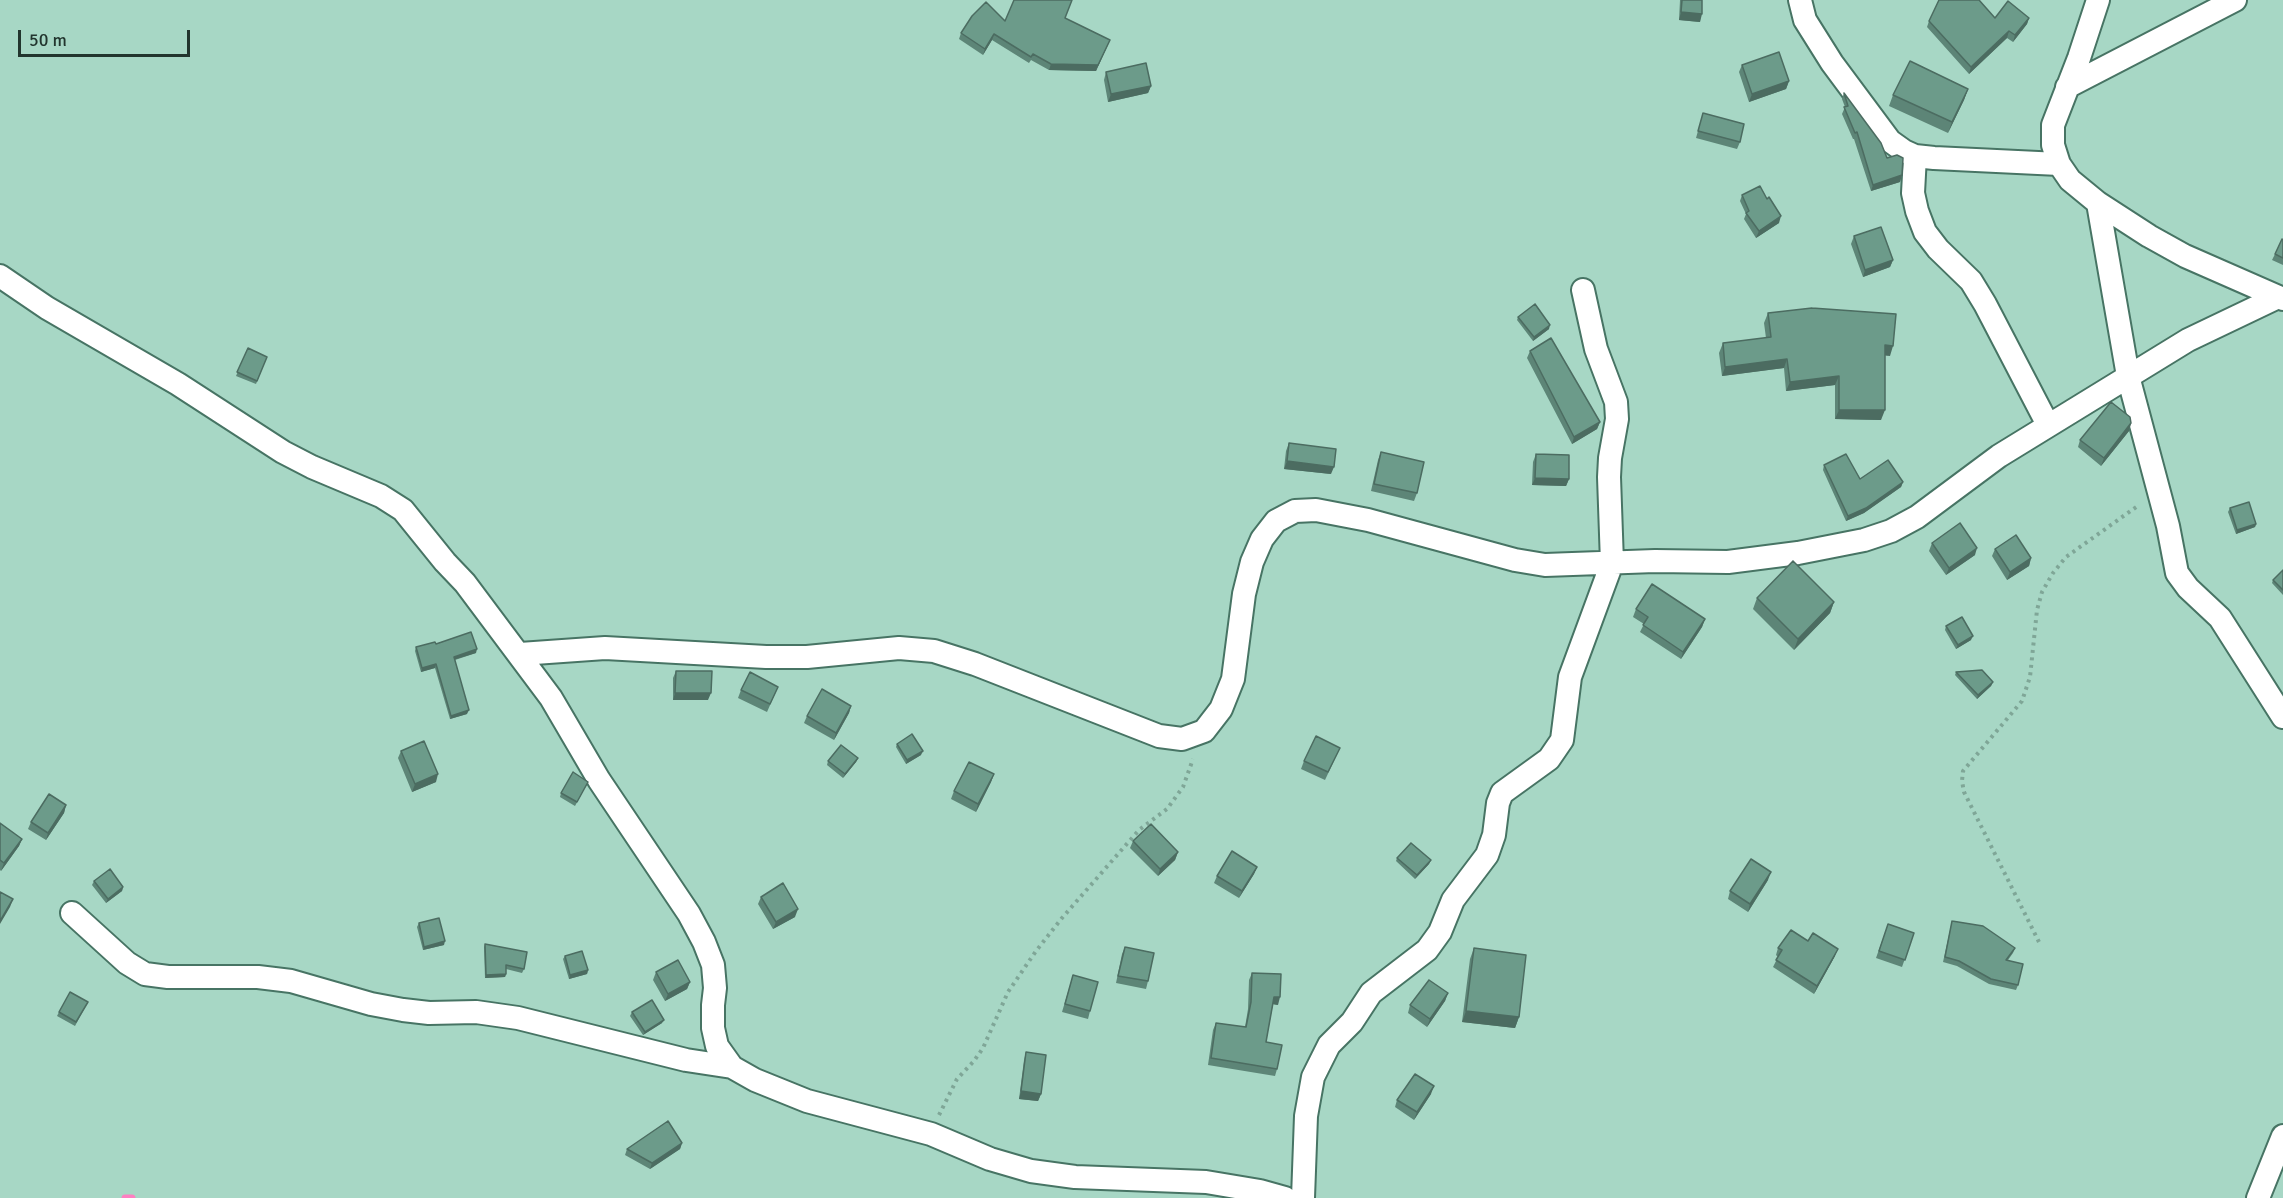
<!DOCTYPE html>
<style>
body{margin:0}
#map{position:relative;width:2283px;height:1198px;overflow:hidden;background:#a7d7c5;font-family:Signika,sans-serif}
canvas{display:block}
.scale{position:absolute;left:18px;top:30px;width:172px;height:27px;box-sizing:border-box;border:3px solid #22352e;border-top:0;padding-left:8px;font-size:18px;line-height:21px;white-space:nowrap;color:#22352e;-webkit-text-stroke:4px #a7d7c5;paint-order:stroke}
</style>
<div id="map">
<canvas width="2283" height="1198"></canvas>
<div class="scale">50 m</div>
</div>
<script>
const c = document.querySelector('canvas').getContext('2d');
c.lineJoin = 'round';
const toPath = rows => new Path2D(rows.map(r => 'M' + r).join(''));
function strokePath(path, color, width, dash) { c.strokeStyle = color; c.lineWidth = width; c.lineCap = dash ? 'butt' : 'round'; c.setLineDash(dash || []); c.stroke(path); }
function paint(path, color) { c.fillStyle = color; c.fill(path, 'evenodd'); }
const stream = toPath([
 [125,1198,132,1198]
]);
const path = toPath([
 [2039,942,1964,792,1962,781,1963,771,2022,701,2030,677,2037,610,2042,592,2053,573,2066,557,2139,505],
 [939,1115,957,1079,974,1061,983,1048,1008,992,1036,951,1062,918,1139,830,1167,809,1183,787,1193,759]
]);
const minor = toPath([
 [1800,0,1805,20,1832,63,1890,141,1904,151,1915,156,1934,158,2059,164],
 [2098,0,2079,58,2053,125,2053,145,2059,164,2070,180,2098,203,2149,236,2185,256,2283,299],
 [2067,87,2235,0],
 [1915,156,1913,193,1917,211,1925,232,1938,249,1971,281,1985,304,2048,425],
 [2098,203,2128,376,2168,526,2177,573,2188,588,2220,618,2283,717],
 [0,276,47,308,178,384,283,452,312,467,381,496,403,510,445,562,465,583,551,698,599,780,689,914,704,942,713,965,715,988,713,1005,713,1028,717,1046,732,1067,755,1080,807,1101,931,1134,990,1159,1031,1171,1075,1177,1206,1182,1260,1191,1285,1198],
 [520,654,605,648,766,657,807,657,899,648,934,651,975,664,1159,736,1182,739,1204,731,1221,709,1233,679,1244,594,1252,562,1262,539,1276,521,1295,511,1316,510,1368,520,1515,560,1545,565,1655,561,1728,562,1798,553,1864,540,1891,531,1917,517,1999,456,2188,340,2278,297],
 [72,913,127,963,145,974,168,977,258,977,291,981,371,1004,403,1010,429,1013,476,1012,518,1018,686,1060,732,1067],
 [1303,1198,1306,1116,1313,1077,1329,1045,1352,1022,1371,993,1427,950,1440,932,1453,900,1487,855,1494,835,1498,803,1502,793,1549,759,1562,740,1570,677,1612,563,1609,477,1610,458,1617,419,1616,402,1596,349,1583,290],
 [2258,1198,2283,1136]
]);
const wall = toPath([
 [1680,0,1702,0,1700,22,1679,20],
 [1065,18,1110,40,1096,71,1049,70,1031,60,1029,63,992,40,983,55,959,39,961,33,1005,21],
 [1995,18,2029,18,2027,24,2013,42,2007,38,1969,74,1927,27,1929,21],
 [1742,65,1789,81,1786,89,1749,102,1739,72],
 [1106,72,1151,86,1148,93,1108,102,1104,80],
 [1968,89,1964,100,1948,133,1889,106,1893,95],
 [1844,93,1887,158,1902,175,1900,182,1871,191,1854,139,1853,139,1842,114,1845,107,1842,99],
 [1703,113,1740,142,1737,149,1696,138],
 [1742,195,1779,223,1756,238,1744,219,1746,214,1740,201],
 [1854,236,1893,260,1890,267,1863,277,1851,244],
 [2283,240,2283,265,2272,260,2275,254],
 [1768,313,1890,356,1885,355,1881,420,1835,419,1835,385,1786,391,1784,368,1722,376,1719,353,1723,343,1766,338,1764,323],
 [1518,317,1549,329,1533,341,1517,320],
 [248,348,267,357,256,384,236,376],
 [1530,351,1600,422,1597,429,1572,444,1527,358],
 [2131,423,2129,431,2101,466,2078,447,2080,440],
 [1289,443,1331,474,1284,469,1286,451],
 [1381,452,1417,493,1414,501,1371,491,1378,460],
 [1536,454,1569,479,1566,486,1532,485,1533,462],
 [1824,465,1860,479,1903,482,1901,487,1864,513,1846,521,1823,470],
 [2230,508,2256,524,2255,527,2236,534,2228,512],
 [1932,543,1975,555,1946,575,1929,551],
 [1995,549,2031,558,2029,566,2007,580,1992,556],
 [2283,570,2283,595,2272,583,2273,580],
 [1757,598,1834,602,1830,613,1794,650,1753,609],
 [1636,609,1705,619,1702,627,1681,659,1640,632,1644,624,1633,617],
 [1946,626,1971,640,1956,649,1945,630],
 [436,644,476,653,455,660,467,714,450,719,435,668,421,672,415,651,416,647],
 [676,671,708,700,673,700,673,678],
 [1956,672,1993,682,1991,686,1977,699,1955,675],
 [778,687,767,712,738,698,741,690],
 [851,706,849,713,834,740,804,723,807,716],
 [897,744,921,755,906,764,896,747],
 [1340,748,1325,780,1301,769,1304,761],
 [401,751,436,782,412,792,398,758],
 [858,758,856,762,843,778,827,765,828,761],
 [994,774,991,782,976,812,951,799,954,791],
 [588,782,575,806,560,797,561,793],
 [66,805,64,813,46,840,28,829,31,822],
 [0,823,22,839,19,846,1,871,0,870],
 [1133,841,1178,852,1175,860,1158,876,1130,848],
 [1397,858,1431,860,1429,864,1415,879,1396,861],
 [1257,867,1254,874,1239,898,1214,883,1217,876],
 [1768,880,1748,912,1728,899,1730,891],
 [94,881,123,887,122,891,106,903,92,885],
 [761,897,795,917,773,929,758,904],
 [1952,921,2015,948,2013,953,2008,960,2018,985,2016,990,1989,984,1957,966,1943,962],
 [419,923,444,945,423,950,417,927],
 [1888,924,1914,933,1902,967,1876,958],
 [1808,941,1835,956,1814,994,1773,967,1778,957,1776,955,1778,948],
 [485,944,524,969,522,973,506,969,506,974,505,977,485,978,484,947],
 [1125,947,1148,981,1146,989,1116,983,1122,954],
 [1474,948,1519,1017,1515,1028,1462,1022,1470,959],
 [565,956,588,970,587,974,569,979,563,959],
 [656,972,690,982,687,989,665,1001,653,980],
 [1252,973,1278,1005,1273,1004,1266,1042,1277,1069,1275,1076,1208,1065,1213,1030,1216,1023,1245,1027,1248,1009,1249,980],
 [1073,975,1090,1011,1088,1019,1062,1012],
 [1448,993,1445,1001,1427,1027,1408,1013,1410,1005],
 [88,1002,75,1026,57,1016,59,1012],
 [632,1012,662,1023,643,1035,630,1016],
 [1026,1052,1041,1094,1038,1101,1019,1099,1024,1060],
 [1431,1094,1414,1120,1395,1107,1397,1100],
 [682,1143,680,1149,650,1169,625,1155,627,1149]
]);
const shadedWall = toPath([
 [1681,12,1702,14,1700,22,1679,20],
 [2029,18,2027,24,2013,42,2015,35],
 [2009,31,2007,38,1969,74,1971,67],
 [994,34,992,40,983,55,985,49],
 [1110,40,1096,71,1049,70,1051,64],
 [1789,81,1786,89,1749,102,1752,94],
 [1151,86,1148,93,1108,102,1111,94],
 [1968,89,1964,100,1948,133,1952,122],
 [1902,175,1900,182,1871,191,1873,185],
 [1781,216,1779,223,1756,238,1759,231],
 [1893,260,1890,267,1863,277,1865,270],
 [1550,325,1549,329,1533,341,1534,337],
 [1885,345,1893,346,1890,356,1881,355],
 [1787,359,1784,368,1722,376,1725,367],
 [1839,376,1835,385,1786,391,1790,382],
 [1839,410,1885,410,1881,420,1835,419],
 [1600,422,1597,429,1572,444,1574,437],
 [2131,423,2129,431,2101,466,2104,458],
 [1287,461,1334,467,1331,474,1284,469],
 [1535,478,1569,479,1566,486,1532,485],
 [1903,482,1901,487,1864,513,1846,521,1848,516],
 [2256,524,2255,527,2236,534,2237,530],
 [1977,548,1975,555,1946,575,1949,568],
 [2031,558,2029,566,2007,580,2010,572],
 [1834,602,1830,613,1794,650,1798,639],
 [1705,619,1702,627,1681,659,1683,652],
 [1973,636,1971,640,1956,649,1958,645],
 [477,649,476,653,453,660,454,657],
 [436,664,435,668,421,672,422,668],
 [1993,682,1991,686,1977,699,1978,695],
 [675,693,711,693,708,700,673,700],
 [851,706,849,713,834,740,836,733],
 [469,710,467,714,450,719,451,716],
 [923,751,921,755,906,764,907,760],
 [858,758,856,762,843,778,845,774],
 [438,774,436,782,412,792,415,784],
 [994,774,991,782,976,812,978,804],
 [66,805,64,813,46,840,48,833],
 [22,839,19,846,1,871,4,863],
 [1178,852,1175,860,1158,876,1160,869],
 [1431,860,1429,864,1415,879,1417,875],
 [1257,867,1254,874,1239,898,1242,891],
 [1771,872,1768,880,1748,912,1750,904],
 [123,887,122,891,106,903,108,899],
 [13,899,10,907,0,924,0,921],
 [798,909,795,917,773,929,776,922],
 [445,941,444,945,423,950,424,947],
 [1838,949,1835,956,1814,994,1817,986],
 [588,970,587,974,569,979,570,975],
 [506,974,505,977,485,978,486,975],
 [690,982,687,989,665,1001,668,994],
 [1448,993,1445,1001,1427,1027,1430,1019],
 [1274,997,1280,997,1278,1005,1272,1004],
 [1466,1011,1519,1017,1515,1028,1462,1022],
 [664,1020,662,1023,643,1035,645,1032],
 [1434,1086,1431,1094,1414,1120,1417,1112],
 [1021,1091,1041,1094,1038,1101,1019,1099],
 [682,1143,680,1149,650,1169,652,1163]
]);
const building = toPath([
 [1014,0,1072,0,1065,18,1110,40,1098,65,1051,64,1033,54,1031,57,994,34,985,49,961,33,972,16,986,2,1005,21,1014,0],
 [1682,0,1702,0,1702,14,1681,12,1682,0],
 [1939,0,1979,0,1995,18,2008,1,2029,18,2015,35,2009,31,1971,67,1929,21,1939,0],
 [1779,52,1789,81,1752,94,1742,65,1779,52],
 [1910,61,1968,89,1952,122,1893,95,1910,61],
 [1146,63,1151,86,1111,94,1106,72,1146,63],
 [1844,93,1881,143,1887,158,1897,155,1903,158,1902,175,1873,185,1857,132,1855,133,1844,107,1848,106,1844,93],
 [1703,113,1744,124,1740,142,1698,131,1703,113],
 [1760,186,1767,199,1769,197,1781,216,1759,231,1746,213,1749,211,1742,195,1760,186],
 [1881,227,1893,260,1865,270,1854,236,1881,227],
 [2282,239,2283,240,2283,258,2275,254,2282,239],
 [1535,304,1550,325,1534,337,1518,317,1535,304],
 [1812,308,1896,314,1893,346,1885,345,1885,410,1839,410,1839,376,1790,382,1787,359,1725,367,1723,343,1771,337,1768,313,1812,308],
 [1551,338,1600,422,1574,437,1530,351,1551,338],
 [248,348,267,357,257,381,237,372,248,348],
 [2111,402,2130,417,2131,423,2104,458,2080,440,2111,402],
 [1289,443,1336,449,1334,467,1287,461,1289,443],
 [1381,452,1424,462,1417,493,1374,484,1381,452],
 [1536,454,1569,455,1569,479,1535,478,1536,454],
 [1846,454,1860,479,1888,460,1903,482,1866,508,1848,516,1824,465,1846,454],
 [2249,502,2256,524,2237,530,2230,508,2249,502],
 [1960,523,1977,548,1949,568,1932,543,1960,523],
 [2016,535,2031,558,2010,572,1995,549,2016,535],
 [1793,561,1834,602,1798,639,1757,598,1793,561],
 [2283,570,2283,590,2273,580,2283,570],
 [1652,584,1705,619,1683,652,1643,625,1648,617,1636,609,1652,584],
 [1962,617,1973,636,1958,645,1946,626,1962,617],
 [471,632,477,649,454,657,469,710,451,716,436,664,422,668,416,647,435,642,436,644,471,632],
 [1982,670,1993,682,1978,695,1956,672,1982,670],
 [676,671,712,671,711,693,675,693,676,671],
 [750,672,778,687,770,704,741,690,750,672],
 [822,689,851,706,836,733,807,716,822,689],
 [912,734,923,751,907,760,897,744,912,734],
 [1316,736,1340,748,1328,772,1304,761,1316,736],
 [424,741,438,774,415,784,401,751,424,741],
 [841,745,858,758,845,774,828,761,841,745],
 [969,762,994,774,978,804,954,791,969,762],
 [573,772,588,782,577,802,561,793,573,772],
 [49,794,66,805,48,833,31,822,49,794],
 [0,823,22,839,4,863,0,860,0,823],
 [1151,824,1178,852,1160,869,1133,841,1151,824],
 [1411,843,1431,860,1417,875,1397,858,1411,843],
 [1232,851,1257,867,1242,891,1217,876,1232,851],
 [1751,859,1771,872,1750,904,1730,891,1751,859],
 [110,869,123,887,108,899,94,881,110,869],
 [783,883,798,909,776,922,761,897,783,883],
 [0,892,13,899,0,921,0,892],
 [439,918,445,941,424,947,419,923,439,918],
 [1952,921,1983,926,2015,948,2006,960,2023,964,2018,985,1991,979,1959,961,1945,957,1952,921],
 [1888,924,1914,933,1905,960,1879,951,1888,924],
 [1791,930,1808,941,1813,933,1838,949,1817,986,1776,960,1782,950,1778,948,1791,930],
 [485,944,527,952,524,969,506,965,506,974,486,975,485,944],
 [1125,947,1154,953,1148,981,1118,976,1125,947],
 [1474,948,1526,955,1519,1017,1466,1011,1474,948],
 [582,951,588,970,570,975,565,956,582,951],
 [678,960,690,982,668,994,656,972,678,960],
 [1252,973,1281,974,1280,997,1274,997,1266,1042,1282,1045,1277,1069,1211,1058,1216,1023,1246,1027,1251,1002,1252,973],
 [1073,975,1098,982,1090,1011,1065,1004,1073,975],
 [1429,980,1448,993,1430,1019,1410,1005,1429,980],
 [70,992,88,1002,76,1022,59,1012,70,992],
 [652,1000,664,1020,645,1032,632,1012,652,1000],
 [1026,1052,1046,1055,1041,1094,1021,1091,1026,1052],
 [1415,1074,1434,1086,1417,1112,1397,1100,1415,1074],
 [668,1121,682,1143,652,1163,627,1149,668,1121]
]);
strokePath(stream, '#fe7fc1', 7);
strokePath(minor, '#477464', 26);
strokePath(path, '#7fa697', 4, [3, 4.5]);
strokePath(minor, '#fff', 22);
paint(wall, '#5d8577');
paint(shadedWall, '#4c6c61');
paint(building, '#6c9b8a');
strokePath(building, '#4c6c61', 1.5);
</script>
